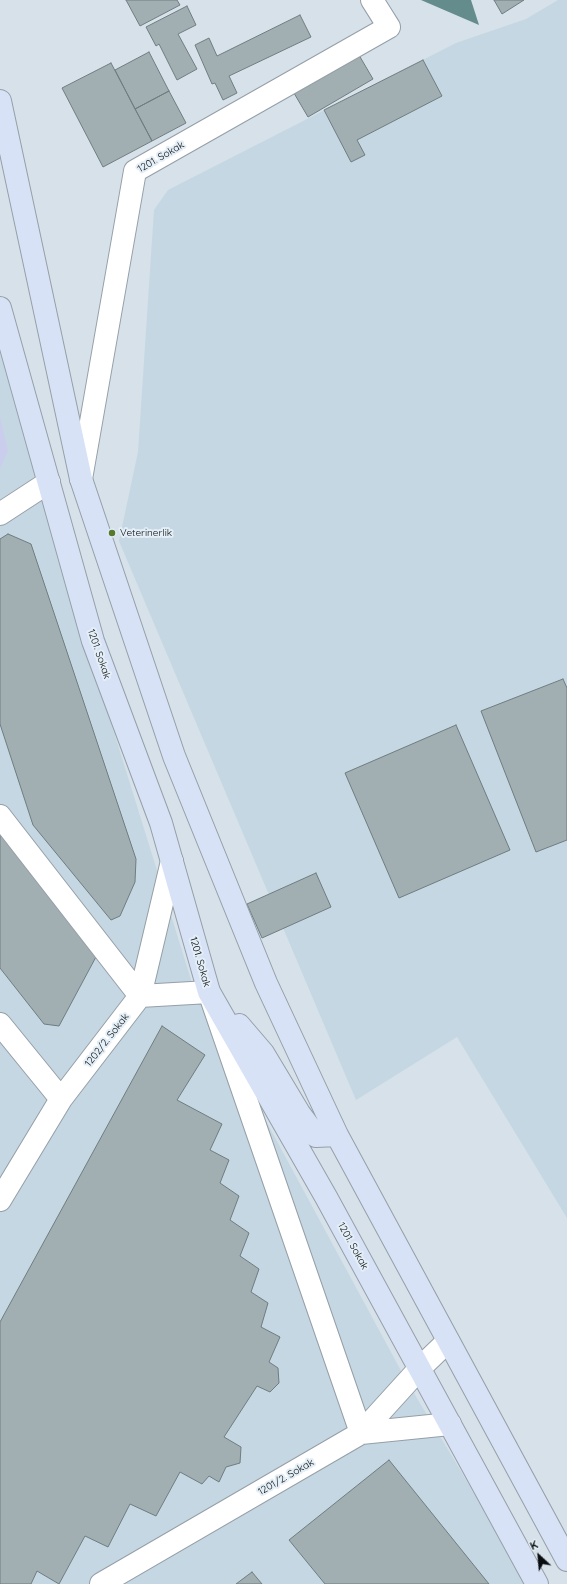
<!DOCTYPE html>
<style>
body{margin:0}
#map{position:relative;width:567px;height:1584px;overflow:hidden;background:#d6e1e9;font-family:Quicksand,sans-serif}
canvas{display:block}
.north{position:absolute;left:519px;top:1536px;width:40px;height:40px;-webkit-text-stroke:3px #e3eef6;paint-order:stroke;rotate:334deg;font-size:11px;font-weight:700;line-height:16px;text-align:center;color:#0a0d10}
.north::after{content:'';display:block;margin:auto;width:14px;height:18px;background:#0a0d10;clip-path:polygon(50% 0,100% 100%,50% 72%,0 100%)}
</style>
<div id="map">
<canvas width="567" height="1584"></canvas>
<div class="north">K</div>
</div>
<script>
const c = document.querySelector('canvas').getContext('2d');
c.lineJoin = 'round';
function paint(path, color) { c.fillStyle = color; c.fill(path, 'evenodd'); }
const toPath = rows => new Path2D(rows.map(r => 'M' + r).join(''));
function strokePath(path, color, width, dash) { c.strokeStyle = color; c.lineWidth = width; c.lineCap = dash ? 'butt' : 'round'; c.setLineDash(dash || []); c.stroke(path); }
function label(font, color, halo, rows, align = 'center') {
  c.font = font + ' Quicksand,sans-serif'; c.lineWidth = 4; c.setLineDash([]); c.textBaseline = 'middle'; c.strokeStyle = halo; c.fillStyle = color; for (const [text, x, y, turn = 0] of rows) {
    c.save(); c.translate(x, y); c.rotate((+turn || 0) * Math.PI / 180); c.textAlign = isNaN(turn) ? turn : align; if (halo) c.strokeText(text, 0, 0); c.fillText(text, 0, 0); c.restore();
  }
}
const built = toPath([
 [558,0,567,0,567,1218,457,1037,356,1100,119,541,138,452,154,210,168,190,456,43,526,19],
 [0,313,41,498,193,986,406,1380,529,1584,0,1584]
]);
const green = toPath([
 [0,416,8,451,0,469]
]);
const water = toPath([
 [421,0,471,0,479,25]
]);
const building = toPath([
 [126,0,177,0,180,5,140,26,126,0],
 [494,0,524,0,502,14,494,0],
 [187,6,196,25,178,34,197,69,177,80,159,44,156,46,146,27,187,6],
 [300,15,311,37,229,76,237,93,223,100,215,83,212,84,195,45,209,38,217,56,300,15],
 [356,50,373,79,308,117,291,88,356,50],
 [149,52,169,91,135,109,115,70,149,52],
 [423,60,442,96,357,140,365,155,351,162,324,110,423,60],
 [111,63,152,141,103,167,62,88,111,63],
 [169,91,186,123,152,141,135,109,169,91],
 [8,534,31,544,136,859,135,882,120,916,111,920,33,825,0,724,0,539,8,534],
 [563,679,567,688,567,840,536,852,481,711,563,679],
 [456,725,510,850,399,898,345,773,456,725],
 [0,833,97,955,59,1026,44,1024,0,968,0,833],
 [316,873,331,907,262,938,247,904,316,873],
 [162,1026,205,1055,177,1100,222,1124,210,1150,229,1160,220,1183,239,1196,230,1220,249,1233,240,1256,259,1269,251,1292,268,1303,261,1327,280,1337,269,1362,278,1368,279,1383,270,1392,257,1386,224,1437,241,1447,240,1463,226,1467,219,1482,209,1476,202,1484,180,1472,156,1516,130,1504,108,1547,85,1536,59,1584,37,1571,31,1584,0,1584,0,1322,162,1026],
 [389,1460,489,1584,325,1584,289,1540,389,1460],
 [252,1572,262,1584,236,1584,252,1572]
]);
const street = toPath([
 [81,479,135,171,389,27,372,0],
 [0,514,49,482],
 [0,816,140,996],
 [140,996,209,992,361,1433],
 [0,1024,61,1099],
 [0,1200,61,1099,140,996,172,861],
 [361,1433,450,1424],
 [101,1584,361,1433,420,1368,448,1341]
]);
const secondary = toPath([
 [0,101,81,479,174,756,266,983,337,1135,567,1560],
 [0,308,93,641,161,823,209,992,326,1197,537,1584],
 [239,1025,263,1053,299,1113,316,1136,337,1135]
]);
const markers = [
 [112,533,4,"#58782f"]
];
const streetNames = [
 ["1201. Sokak",161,157,-30],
 ["1201. Sokak",99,654,71],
 ["1201. Sokak",200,962,74],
 ["1202/2. Sokak",107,1040,-52],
 ["1201. Sokak",353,1246,61],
 ["1201/2. Sokak",286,1477,-30]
];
const poiNames = [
 ["Veterinerlik",120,533]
];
paint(built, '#c5d7e3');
paint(green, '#cbcded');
paint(water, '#648c8c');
paint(building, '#a1afb2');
strokePath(building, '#707d80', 1);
strokePath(street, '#959fa7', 24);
strokePath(secondary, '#959fa7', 24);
strokePath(street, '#fff', 22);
strokePath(secondary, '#d7e2f6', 22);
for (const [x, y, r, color] of markers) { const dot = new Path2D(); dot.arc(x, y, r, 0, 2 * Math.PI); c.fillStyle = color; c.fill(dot); strokePath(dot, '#e3eef6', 1.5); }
label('10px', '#0a0d10', '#e3eef6', streetNames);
label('10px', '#0a0d10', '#e3eef6', poiNames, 'left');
</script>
